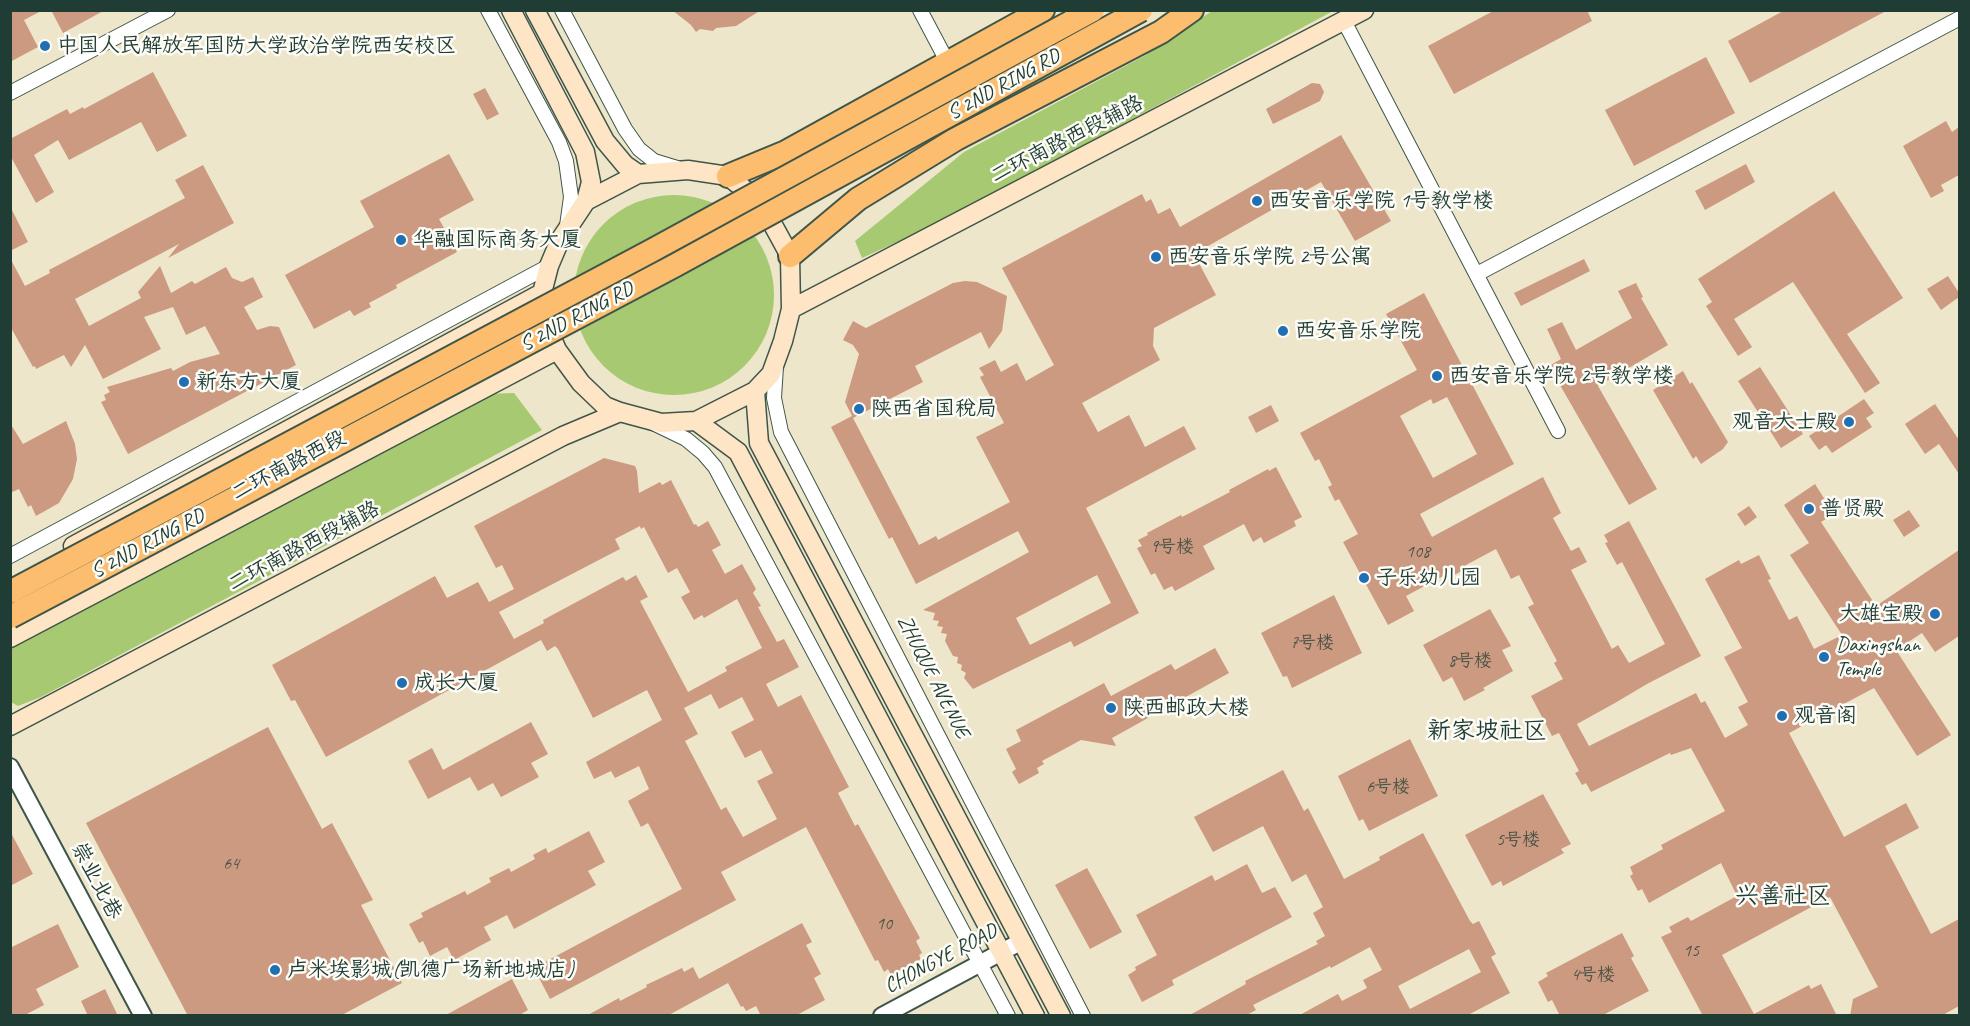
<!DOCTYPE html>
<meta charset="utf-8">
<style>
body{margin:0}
#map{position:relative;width:1970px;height:1026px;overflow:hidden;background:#eee6ca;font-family:Caveat,sans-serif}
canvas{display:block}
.frame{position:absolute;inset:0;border:12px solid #1f3d34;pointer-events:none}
</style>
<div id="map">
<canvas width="1970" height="1026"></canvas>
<div class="frame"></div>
</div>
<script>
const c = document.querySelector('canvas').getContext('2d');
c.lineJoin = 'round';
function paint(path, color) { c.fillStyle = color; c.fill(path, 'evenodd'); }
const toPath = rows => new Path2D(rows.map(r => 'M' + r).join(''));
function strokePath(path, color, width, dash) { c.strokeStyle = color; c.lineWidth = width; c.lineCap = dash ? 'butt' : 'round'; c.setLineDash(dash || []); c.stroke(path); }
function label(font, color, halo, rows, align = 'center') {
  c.font = font + ' Caveat,"LXGW WenKai TC",sans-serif'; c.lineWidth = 5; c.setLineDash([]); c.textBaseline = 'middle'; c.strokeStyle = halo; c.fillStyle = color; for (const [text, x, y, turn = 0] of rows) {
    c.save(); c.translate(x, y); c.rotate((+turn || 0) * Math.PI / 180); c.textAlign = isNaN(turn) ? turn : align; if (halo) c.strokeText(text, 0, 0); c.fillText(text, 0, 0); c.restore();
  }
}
const green = toPath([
 [1212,11,1333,11,939,223,862,258,855,241,964,152,1144,56],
 '574 295a100 100 0 1 1 200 0a100 100 0 1 1-200 0Z',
 [514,393,542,430,41,697,18,706,11,702,11,649,35,633,486,394]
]);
const building = toPath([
 [10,10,43,10,24,20,38,47,10,62],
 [51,10,105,10,63,33],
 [672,10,761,10,736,26,716,28,713,31,700,29,696,32,691,25],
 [1495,10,1587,10,1592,21,1454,94,1428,46],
 [1785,10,1888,10,1750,83,1728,41],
 [1706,57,1735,113,1634,166,1605,110],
 [153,72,187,136,157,152,141,122,69,160,58,140,34,155,54,192,36,203,10,155,10,139,67,109,70,114,83,107,84,109],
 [1312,83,1320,84,1324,92,1320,101,1273,124,1266,109],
 [485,88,499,114,487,120,473,94],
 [1946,121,1952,132,1959,127,1959,175,1941,185,1944,191,1931,198,1903,146],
 [1341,135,1391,221,1355,241,1321,182,1194,254,1216,295,1154,328,1153,346,1160,360,1082,403,1098,432,1129,415,1145,447,1184,426,1196,449,1086,508,1139,613,1074,647,1071,641,973,689,964,678,966,673,961,670,962,665,957,663,958,657,953,656,945,641,947,634,941,633,943,627,937,626,939,621,933,620,935,613,923,610,1029,552,1018,531,916,584,892,537,889,539,831,427,852,416,845,402,859,354,853,345,843,340,853,321,866,328,953,283,965,281,977,282,1007,296,1002,331,989,349,981,332,915,366,923,382,853,418,919,545,936,536,938,540,1010,502,976,437,1004,423,980,377,984,375,979,368,995,360,1001,372,1017,363,1026,381,1054,365,1002,268,1142,194,1146,202,1151,199,1158,214,1170,208,1180,227],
 [1097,575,1111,603,1030,645,1016,618],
 [449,154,474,200,439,219,457,252,396,285,397,288,369,303,371,307,354,316,350,310,314,329,285,275,374,227,360,201],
 [1746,164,1755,182,1705,210,1695,191],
 [203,165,234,223,168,258,179,244,75,299,89,326,141,298,138,292,160,266,171,293,192,281,195,284,226,267,232,278,242,282,253,277,263,297,244,307,257,330,270,326,279,327,296,365,128,454,101,402,106,400,104,395,110,392,107,387,171,368,173,371,190,362,220,354,205,326,186,335,173,307,144,317,161,349,103,379,85,345,71,367,64,355,36,369,35,366,33,367,10,326,10,258,25,286,50,273,49,270,185,198,175,180],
 [1834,191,1903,298,1847,334,1880,383,1865,393,1793,282,1734,319,1752,347,1738,356,1706,306,1712,302,1698,279],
 [10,206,28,242,10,251],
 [1584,259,1590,271,1521,306,1514,293],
 [1948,276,1959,293,1959,297,1941,310,1927,289],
 [1636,283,1643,297,1641,298,1668,345,1598,386,1657,489,1629,505,1549,366,1561,359,1547,329,1562,322,1576,350,1632,318,1618,291],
 [1424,293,1514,464,1420,514,1432,537,1543,477,1561,513,1553,518,1571,551,1579,547,1587,562,1571,570,1612,649,1618,645,1629,663,1665,644,1622,562,1617,565,1605,543,1608,542,1604,535,1629,521,1701,656,1647,684,1615,703,1577,724,1589,746,1696,693,1701,703,1705,701,1725,738,1748,725,1738,707,1748,702,1724,657,1742,648,1705,579,1739,560,1741,564,1759,555,1771,579,1768,580,1789,620,1797,616,1814,649,1842,635,1790,555,1809,543,1784,505,1815,484,1834,514,1821,522,1876,606,1959,550,1959,636,1935,652,1922,633,1896,650,1951,735,1917,756,1874,688,1789,733,1844,837,1906,803,1919,828,1885,846,1931,934,1959,919,1959,1006,1941,1016,1850,1016,1853,999,1878,987,1830,897,1722,955,1754,1014,1809,985,1811,989,1821,984,1837,1016,1703,1016,1661,937,1672,932,1669,927,1688,917,1691,921,1737,896,1721,863,1649,903,1642,889,1638,891,1630,876,1633,874,1630,867,1663,849,1661,845,1725,811,1691,748,1671,755,1670,753,1591,792,1586,783,1582,785,1575,773,1579,771,1559,733,1552,736,1531,696,1563,679,1554,663,1557,661,1528,607,1534,604,1519,575,1511,579,1496,549,1466,565,1467,568,1449,578,1447,574,1406,596,1414,611,1388,625,1343,542,1358,534,1339,499,1335,501,1328,487,1332,485,1319,459,1315,461,1300,433,1417,370,1386,314],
 [1447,397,1477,454,1433,478,1400,416,1431,399,1433,404],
 [1760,367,1803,434,1781,448,1738,381],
 [1683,371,1690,384,1692,382,1728,442,1723,449,1701,464,1696,456,1693,459,1653,390],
 [1864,399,1874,413,1866,418,1872,427,1832,453,1826,445,1819,450,1809,436],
 [1935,404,1959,440,1959,474,1939,444,1925,454,1905,424],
 [1271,405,1279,421,1256,433,1248,417],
 [66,421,75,444,77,459,73,479,59,503,36,516,31,505,28,507,19,489,10,493,10,423,23,444],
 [604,458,635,466,637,471,639,493,660,482,662,485,671,480,694,525,696,524,698,527,708,521,721,545,712,550,725,574,742,564,756,589,753,593,761,606,758,607,777,642,784,639,799,667,766,684,778,707,801,695,849,787,838,793,855,826,858,824,920,938,916,941,922,953,919,955,921,959,891,975,888,969,884,972,878,960,875,961,806,827,721,872,736,900,550,999,537,974,545,970,541,964,682,889,648,823,641,827,628,801,649,789,639,766,615,778,611,771,594,779,586,762,662,720,647,690,593,718,558,649,555,646,547,651,541,640,326,757,295,700,291,701,272,665,435,576,447,598,478,582,489,602,514,589,502,565,496,568,474,526],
 [640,526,641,529,644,527,668,573,677,568,690,592,681,597,694,620,702,615,704,618,737,599,762,648,725,667,727,671,688,692,640,601,648,597,636,575,626,581,623,577,543,620,544,623,514,639,499,612,620,549,615,539],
 [711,694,719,709,742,697,754,720,731,732,745,758,761,750,773,773,757,781,777,819,743,837,726,807,721,810,685,741,698,734,684,708],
 [1276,467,1302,517,1294,521,1296,526,1264,543,1261,537,1253,542,1244,524,1203,546,1215,569,1175,591,1172,586,1164,590,1155,573,1151,575,1137,548,1142,546,1138,540,1148,535,1147,533,1181,515,1182,517,1230,492,1229,490,1268,469,1269,471],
 [1749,506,1757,517,1745,526,1737,514],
 [1909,510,1920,526,1904,537,1893,520],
 [1334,595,1362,653,1292,688,1287,676,1283,677,1261,633],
 [1490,609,1511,646,1502,650,1513,671,1483,688,1485,690,1464,701,1452,677,1443,682,1423,645],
 [1215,648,1229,673,1112,738,1116,746,1081,740,1042,761,1044,764,1037,768,1039,773,1019,784,1012,772,1016,769,1006,749,1021,741,1016,730,1104,683,1111,696,1171,664,1175,670],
 [531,722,548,754,531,763,539,777,501,797,493,783,478,791,470,777,428,799,408,761,432,748,443,770],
 [268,727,322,829,332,823,373,900,361,905,402,983,340,1016,188,1016,86,823],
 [1410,739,1438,796,1369,831,1363,819,1359,821,1338,776],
 [1283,770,1304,811,1308,808,1344,879,1380,860,1379,857,1423,833,1470,921,1473,924,1479,921,1496,954,1491,957,1510,993,1466,1016,1298,1016,1338,994,1342,1001,1367,988,1363,980,1382,970,1370,947,1331,968,1330,966,1253,1005,1256,1010,1245,1016,1188,1016,1246,984,1245,981,1318,944,1316,941,1325,936,1313,913,1323,907,1306,874,1292,882,1263,826,1213,852,1194,817],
 [1469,949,1481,972,1410,1009,1398,986],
 [1543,794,1571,844,1561,849,1564,853,1503,886,1501,881,1492,886,1465,835],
 [10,831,33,874,10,886],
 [589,831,605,862,588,871,596,885,514,929,507,915,484,927,491,940,454,960,447,947,430,956,423,941,419,943,409,924,423,917,421,913,465,891,467,895,491,882,489,878,509,868,511,872,535,859,533,855,546,848,548,853],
 [1247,864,1262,893,1275,887,1292,917,1172,980,1174,985,1142,1002,1128,975,1136,970,1135,967,1157,955,1136,915,1212,875,1215,881],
 [1087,868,1122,932,1090,949,1055,885],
 [802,923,812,942,806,945,821,974,814,978,825,1000,795,1016,761,1016,756,1006,746,1011,743,1006,741,1007,728,983,667,1016,586,1016,619,998,620,1001,647,987,646,985,682,968,684,972,693,967,699,979],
 [58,924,79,967,36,989,44,1005,23,1016,10,1016,10,948],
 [1622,933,1634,956,1631,958,1649,991,1601,1016,1560,1016,1552,1000,1548,1002,1538,982,1548,976,1546,973],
 [512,979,528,1010,518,1016,444,1016],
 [105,989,118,1016,88,1016,81,1001]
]);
const minor = toPath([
 [488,10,559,142,566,161,571,197,567,226],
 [562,10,625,129,639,149,654,161,677,168],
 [920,10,948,63],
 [1344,21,1558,431],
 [10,93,168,10],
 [1477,274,1960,18],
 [776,366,774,398,781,432,1083,1016],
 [655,424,686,439,703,453,715,467,1008,1016],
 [10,556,549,266]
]);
const tertiary = toPath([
 [10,767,143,1016],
 [882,1016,1022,941]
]);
const secondary = toPath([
 [511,10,585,152,591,182,586,201],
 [535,10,605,141,625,165,638,174],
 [688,170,728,176,761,203,790,256,791,309,783,341,771,374,755,391,696,421,661,423,620,412,605,406,581,383,557,350,544,320,542,293,549,266,560,240,586,201,638,174,688,170],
 [791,309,1364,10],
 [755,391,759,443,1061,1016],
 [696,421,738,452,1035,1016],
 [73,546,542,293],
 [10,638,557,350],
 [10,726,563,436,620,412]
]);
const trunk = toPath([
 [728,176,786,152,1043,10],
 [790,256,858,199,956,139,1161,32,1192,10]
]);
const trunkBridge = toPath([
 [10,592,651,251,1093,10],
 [10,617,674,266,1141,10]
]);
const markers = [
 [45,46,6,"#1f6fb2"],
 [1257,201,6,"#1f6fb2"],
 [401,240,6,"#1f6fb2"],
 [1156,257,6,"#1f6fb2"],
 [1283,331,6,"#1f6fb2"],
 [1437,376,6,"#1f6fb2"],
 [184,382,6,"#1f6fb2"],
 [859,409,6,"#1f6fb2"],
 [1849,422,6,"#1f6fb2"],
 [1809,509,6,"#1f6fb2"],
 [1364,578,6,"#1f6fb2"],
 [1935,614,6,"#1f6fb2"],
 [1824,657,6,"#1f6fb2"],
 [402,683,6,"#1f6fb2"],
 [1111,708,6,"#1f6fb2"],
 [1782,716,6,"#1f6fb2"],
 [275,970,6,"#1f6fb2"]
];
const numberNames = [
 ["9号楼",1172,547],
 ["108",1418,552],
 ["7号楼",1312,643],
 ["8号楼",1470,661],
 ["6号楼",1388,787],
 ["5号楼",1518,840],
 ["64",231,864],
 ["10",884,924],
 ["15",1691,951],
 ["4号楼",1593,975]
];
const poiNames = [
 ["中国人民解放军国防大学政治学院西安校区",57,46],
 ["西安音乐学院 1号教学楼",1269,201],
 ["华融国际商务大厦",413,240],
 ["西安音乐学院 2号公寓",1168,257],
 ["西安音乐学院",1295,331],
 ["西安音乐学院 2号教学楼",1449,376],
 ["新东方大厦",196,382],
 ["陕西省国税局",871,409],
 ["观音大士殿",1837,422,"right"],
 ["普贤殿",1821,509],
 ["子乐幼儿园",1376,578],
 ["大雄宝殿",1923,614,"right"],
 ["Daxingshan",1836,645],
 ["Temple",1836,669],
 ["成长大厦",414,683],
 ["陕西邮政大楼",1123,708],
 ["观音阁",1794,716],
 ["卢米埃影城(凯德广场新地城店)",287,970]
];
const streetNames = [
 ["S 2ND RING RD",1004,85,-29],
 ["二环南路西段辅路",1067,140,-27],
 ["S 2ND RING RD",577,317,-28],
 ["二环南路西段",289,466,-28],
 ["S 2ND RING RD",148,544,-28],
 ["二环南路西段辅路",304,547,-28],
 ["ZHUQUE AVENUE",933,677,63],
 ["崇业北巷",96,881,62],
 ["CHONGYE ROAD",941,959,-28]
];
const quarterNames = [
 ["新家坡社区",1487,732],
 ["兴善社区",1783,897]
];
paint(green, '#a6c971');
paint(building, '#cc9981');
strokePath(minor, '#3e564a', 16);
strokePath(tertiary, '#3e564a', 20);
strokePath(secondary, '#3e564a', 21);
strokePath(trunk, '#3e564a', 26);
strokePath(minor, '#fff', 14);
strokePath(tertiary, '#fff', 16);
strokePath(secondary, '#fee5c5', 18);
strokePath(trunk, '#fcbd6f', 22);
strokePath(trunkBridge, '#3e564a', 26, []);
strokePath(trunkBridge, '#fcbd6f', 22);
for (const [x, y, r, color] of markers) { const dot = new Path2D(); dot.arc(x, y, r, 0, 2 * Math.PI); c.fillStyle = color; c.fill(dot); strokePath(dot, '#fdfcf7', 2); }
label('18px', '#4a5447', null, numberNames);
label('21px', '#1f3d34', '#fdfcf7', poiNames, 'left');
label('21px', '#1f3d34', '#fdfcf7', streetNames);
label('24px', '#1f3d34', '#fdfcf7', quarterNames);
</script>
